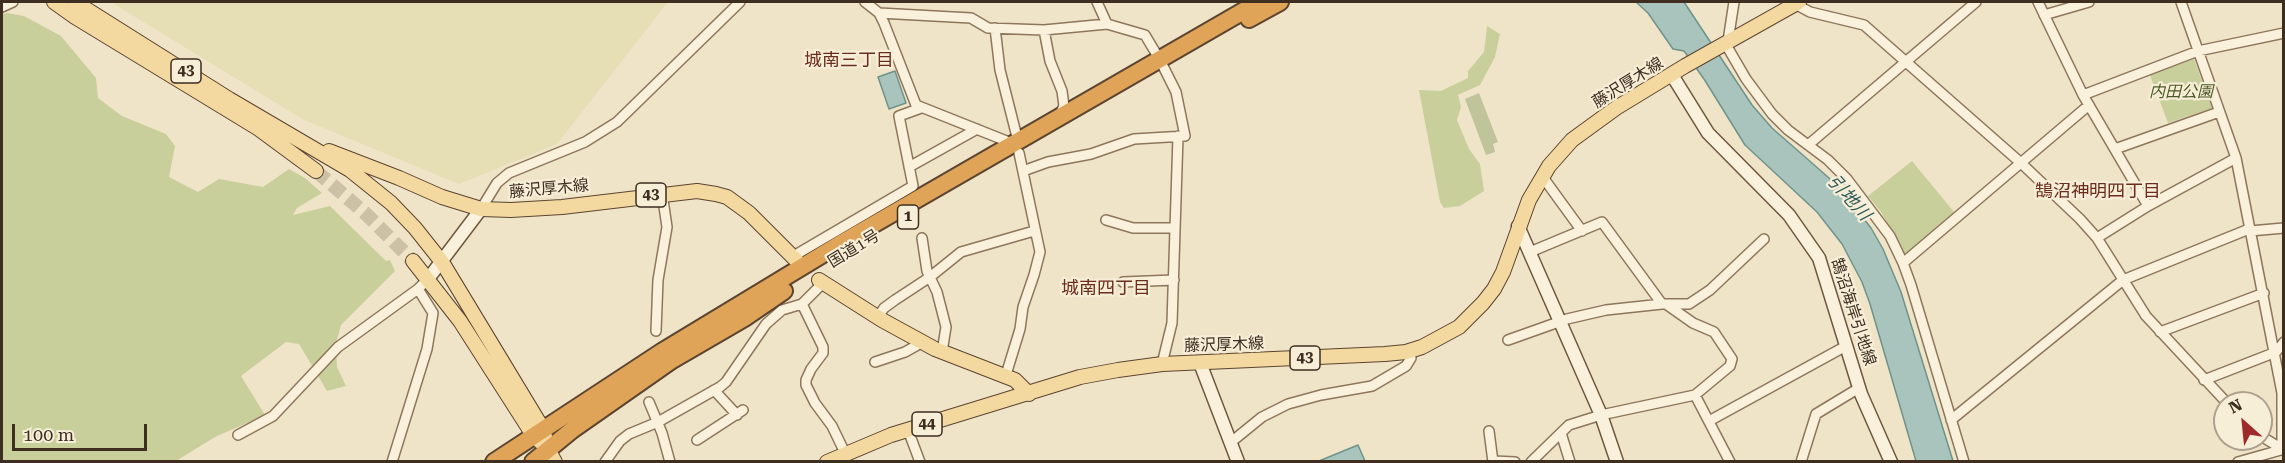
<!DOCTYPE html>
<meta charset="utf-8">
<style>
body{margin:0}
#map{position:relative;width:2285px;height:463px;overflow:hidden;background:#f0e4c8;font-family:"Roboto Serif",serif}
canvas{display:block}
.frame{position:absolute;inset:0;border:3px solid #3d2e20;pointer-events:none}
.north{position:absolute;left:2213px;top:391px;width:60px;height:60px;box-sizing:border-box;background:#f7eed8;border:2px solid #ada18e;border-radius:50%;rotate:333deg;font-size:16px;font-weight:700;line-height:24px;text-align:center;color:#3d2e20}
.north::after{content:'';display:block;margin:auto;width:21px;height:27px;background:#9e2a2b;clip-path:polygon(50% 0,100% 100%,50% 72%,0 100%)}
.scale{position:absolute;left:12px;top:424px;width:135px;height:27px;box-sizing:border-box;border:3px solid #3d2e20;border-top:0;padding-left:8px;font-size:18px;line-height:21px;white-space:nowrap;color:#3d2e20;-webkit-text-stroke:4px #f7eed8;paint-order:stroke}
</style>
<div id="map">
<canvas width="2285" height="463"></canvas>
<div class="frame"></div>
<div class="north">N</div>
<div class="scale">100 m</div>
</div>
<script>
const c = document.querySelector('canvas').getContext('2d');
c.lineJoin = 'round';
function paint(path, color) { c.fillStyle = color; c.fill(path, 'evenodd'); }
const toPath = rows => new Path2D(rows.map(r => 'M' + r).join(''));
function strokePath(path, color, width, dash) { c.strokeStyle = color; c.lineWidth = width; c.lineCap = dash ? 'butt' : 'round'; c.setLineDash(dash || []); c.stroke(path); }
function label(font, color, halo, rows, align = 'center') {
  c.font = font + ' "Roboto Serif","Noto Sans JP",serif'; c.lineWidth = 4.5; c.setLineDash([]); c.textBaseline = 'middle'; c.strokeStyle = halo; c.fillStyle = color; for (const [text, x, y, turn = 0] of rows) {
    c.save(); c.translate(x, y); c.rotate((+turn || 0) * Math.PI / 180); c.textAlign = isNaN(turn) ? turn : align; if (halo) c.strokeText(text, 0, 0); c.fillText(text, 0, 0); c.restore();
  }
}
const farmland = toPath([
 [116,2,668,2,557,144,459,184,304,120,114,4]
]);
const green = toPath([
 [7,13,24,16,61,36,96,78,98,98,122,116,166,134,175,146,169,177,198,192,219,179,263,187,289,169,305,178,322,193,297,208,293,215,330,206,386,261,390,260,395,271,341,325,336,343,337,367,346,386,327,391,299,344,286,342,241,376,265,415,215,437,176,461,2,461,2,14],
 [1487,26,1500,34,1495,57,1480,85,1458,95,1461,107,1457,120,1469,149,1480,164,1484,191,1460,206,1444,208,1440,202,1419,90,1441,91,1468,78,1468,71,1484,52],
 [2194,59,2212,108,2168,123,2150,75],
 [1912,161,1954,212,1905,254,1881,212,1868,196]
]);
const cemetery = toPath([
 [1479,93,1498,142,1493,144,1495,152,1486,155,1465,99]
]);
const water = toPath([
 [1636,2,1684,2,1752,105,1772,128,1837,185,1871,228,1883,249,1901,292,1953,461,1916,461,1870,304,1862,282,1842,244,1817,212,1745,145,1704,79,1684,51,1673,49,1648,13,1636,2],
 [895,71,906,103,889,109,878,77,895,71],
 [1358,445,1365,461,1319,461,1358,445]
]);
const primaryTunnel = toPath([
 [316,171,365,213,413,261]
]);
const street = toPath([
 [865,2,879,13,884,23,916,105,1014,144],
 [1097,2,1107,24],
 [2038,2,2083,95,2148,206],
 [2181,2,2236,158,2282,393,2282,449],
 [1795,4,1810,12,1864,25,2021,163,2080,219,2097,238,2146,316,2227,403],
 [2,7,13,2],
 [879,13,971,18,988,28,1044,30,1107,24,1145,35,1160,60,1176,92,1185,136,1134,139,1091,154,1048,162,1023,171],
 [2044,15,2089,2],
 [995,28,1000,70,1018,141],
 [1044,30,1050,61,1062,91,1064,106,1059,116],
 [1728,41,1734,2],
 [1725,43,1746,79,1772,114,1788,130,1828,160,1847,179,1890,236,1903,263,1911,285,1964,462],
 [2083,95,2198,51,2284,33],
 [1808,145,1976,2],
 [2115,149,2219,112],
 [909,167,977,129],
 [1542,176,1582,231],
 [481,209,497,183,509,173,585,142,617,122,740,2],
 [1106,220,1133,228,1175,228],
 [2250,231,2284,228],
 [922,238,927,271,937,292,946,327,942,352],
 [2097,238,2148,206,2236,158],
 [1530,252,1602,222,1662,304],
 [792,257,913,186,899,116,921,108],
 [1903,263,2089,105],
 [1123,282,1174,280],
 [802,304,823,347,823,353,811,369,806,380,806,385,815,403,832,426,845,453],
 [878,317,884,308,895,300,930,277,961,252,1034,231],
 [656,331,658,280,667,227,662,193],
 [2160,332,2264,293],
 [1508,340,1567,319,1606,310,1662,304,1689,304,1710,290,1764,239],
 [875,362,905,352,923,342],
 [1162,364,1172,323,1178,136],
 [1005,378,1020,329,1023,307,1034,275,1040,252,1019,153],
 [2204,380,2276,352,2284,342],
 [714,390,737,415],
 [1695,395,1730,462],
 [649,402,662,433,670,462],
 [1951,420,2123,280,2249,229],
 [1709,421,1846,346],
 [908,430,920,462],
 [1489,431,1493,462],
 [1561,433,1570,462],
 [238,435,273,416,338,347,418,289,428,279],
 [2261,436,2282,449],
 [697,440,743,410],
 [1230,443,1262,417,1288,404,1321,395,1372,386,1406,366,1411,358,1408,351],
 [1493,461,1515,462],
 [392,462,427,349,433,313,418,289],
 [605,462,620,441,629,434,658,422,720,387,726,382,766,324,782,310,802,304,823,283],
 [1531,462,1569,425,1601,415,1695,395,1730,366,1732,359,1714,332,1693,323,1666,304],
 [1801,462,1816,414,1859,388],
 [2238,462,2284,449]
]);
const secondary = toPath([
 [1672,75,1708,133,1789,215,1819,258,1861,394,1891,462],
 [1518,226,1601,415,1617,462],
 [428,279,481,209],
 [1200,363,1238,462]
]);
const primary = toPath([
 [54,2,75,17,259,129,316,171],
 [75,2,229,99,350,170,391,203,415,228,442,262,543,429,548,449],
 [329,151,399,178,442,197,481,209,511,210,562,207,697,191,716,194,727,197,749,213,797,261],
 [413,261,460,321,533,435,548,449,555,462],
 [819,280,882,320,935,349,1015,380,1029,394],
 [827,462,891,435,1080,377,1118,370,1162,364,1385,354,1406,352,1422,347,1459,327,1483,303,1494,289,1503,272,1529,200,1549,166,1572,140,1616,108,1685,66,1799,2]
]);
const highway = toPath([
 [1249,19,1280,2],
 [494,462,663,351,843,242,1259,2],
 [533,462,572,430,672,360,746,317,784,291]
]);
const shields = [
 [186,71,30],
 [651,195,30],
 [908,217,21],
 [1305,358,30],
 [927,424,30]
];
const shieldNames = [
 ["43",186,71],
 ["43",651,195],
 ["1",908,217],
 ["43",1305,358],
 ["44",927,424]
];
const streetNames = [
 ["藤沢厚木線",1628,83,-32],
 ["藤沢厚木線",549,189,-5],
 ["国道1号",854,249,-31],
 ["鵠沼海岸引地線",1853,312,72],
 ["藤沢厚木線",1224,345,-2]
];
const parkNames = [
 ["内田公園",2181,92]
];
const neighbourhoodNames = [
 ["城南三丁目",849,61],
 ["鵠沼神明四丁目",2098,192],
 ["城南四丁目",1106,289]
];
const waterNames = [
 ["引地川",1849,198,48]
];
paint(farmland, '#e6deb5');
paint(green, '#c9cf9b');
paint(cemetery, '#bfc49a');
paint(water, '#a9c4bc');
strokePath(water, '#6f938a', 1.5);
strokePath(primaryTunnel, '#ccc0a6', 14, [14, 7]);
strokePath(street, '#8d765c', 12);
strokePath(secondary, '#6f573f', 15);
strokePath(primary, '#5b4430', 16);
strokePath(highway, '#5b4430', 20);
strokePath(street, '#faf1dc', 9);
strokePath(secondary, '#faf1dc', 12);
strokePath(primary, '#f3d9a0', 14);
strokePath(highway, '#e0a458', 16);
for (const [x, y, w] of shields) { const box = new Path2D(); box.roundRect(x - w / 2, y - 12, w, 24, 4.5); c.fillStyle = '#f7eed8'; c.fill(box); strokePath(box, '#3d2e20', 1.5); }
label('bold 15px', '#3d2e20', null, shieldNames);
label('16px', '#3d2e20', '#f7eed8', streetNames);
label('italic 16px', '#4d5a26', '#f7eed8', parkNames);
label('18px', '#6b2e1e', '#f7eed8', neighbourhoodNames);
label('italic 18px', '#2f5d5a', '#f7eed8', waterNames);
</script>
